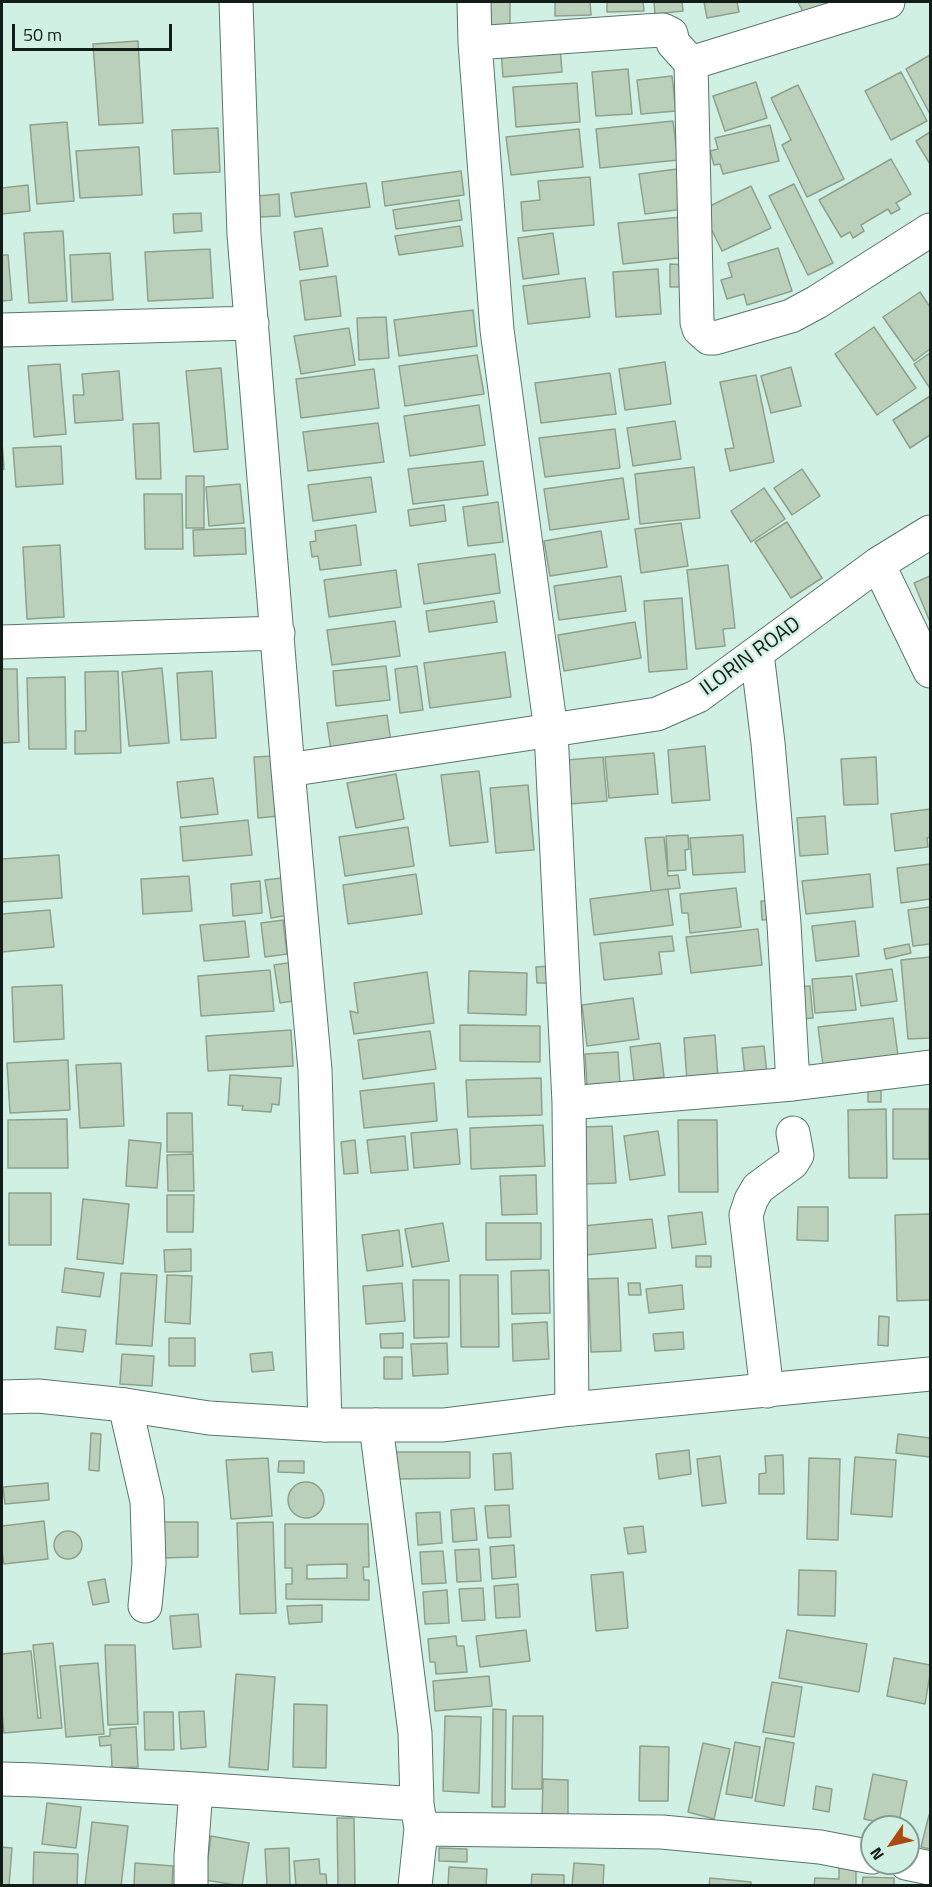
<!DOCTYPE html>
<style>
body{margin:0}
#map{position:relative;width:932px;height:1887px;overflow:hidden;background:#d1f0e4;font-family:"Titillium Web",sans-serif}
canvas{display:block}
.frame{position:absolute;inset:0;border:3px solid #121d19;pointer-events:none}
.north{position:absolute;left:860px;top:1815px;width:60px;height:60px;box-sizing:border-box;background:#d1f0e4;border:2px solid #859c93;border-radius:50%;rotate:236deg;font-size:16px;font-weight:700;line-height:24px;text-align:center;color:#121d19}
.north::after{content:'';display:block;margin:auto;width:21px;height:27px;background:#ad4a10;clip-path:polygon(50% 0,100% 100%,50% 72%,0 100%)}
.scale{position:absolute;left:12px;top:24px;width:160px;height:27px;box-sizing:border-box;border:3px solid #121d19;border-top:0;padding-left:8px;font-size:18px;line-height:21px;white-space:nowrap;color:#121d19;-webkit-text-stroke:4px #d1f0e4;paint-order:stroke}
</style>
<div id="map">
<canvas width="932" height="1887"></canvas>
<div class="frame"></div>
<div class="north">N</div>
<div class="scale">50 m</div>
</div>
<script>
const c = document.querySelector('canvas').getContext('2d');
c.lineJoin = 'round';
function paint(path, color) { c.fillStyle = color; c.fill(path, 'evenodd'); }
const toPath = rows => new Path2D(rows.map(r => 'M' + r).join(''));
function strokePath(path, color, width, dash) { c.strokeStyle = color; c.lineWidth = width; c.lineCap = dash ? 'butt' : 'round'; c.setLineDash(dash || []); c.stroke(path); }
function label(font, color, halo, rows, align = 'center') {
  c.font = font + ' "Titillium Web",sans-serif'; c.lineWidth = 5; c.setLineDash([]); c.textBaseline = 'middle'; c.strokeStyle = halo; c.fillStyle = color; for (const [text, x, y, turn = 0] of rows) {
    c.save(); c.translate(x, y); c.rotate((+turn || 0) * Math.PI / 180); c.textAlign = isNaN(turn) ? turn : align; if (halo) c.strokeText(text, 0, 0); c.fillText(text, 0, 0); c.restore();
  }
}
const building = toPath([
 [490,2,510,2,510,28,491,28,490,2],
 [555,2,590,2,591,15,555,16,555,2],
 [607,2,643,2,644,11,607,12,607,2],
 [654,2,682,2,683,11,655,14,654,2],
 [704,2,737,2,739,12,707,18,704,2],
 [798,2,848,2,809,23,798,2],
 [138,41,143,123,99,125,93,44,138,41],
 [560,46,562,72,503,77,501,51,560,46],
 [930,55,930,114,906,69,930,55],
 [628,69,632,114,596,116,592,72,628,69],
 [901,72,927,121,891,140,865,91,901,72],
 [672,76,676,111,641,114,637,80,672,76],
 [756,82,767,118,725,131,713,96,756,82],
 [577,83,580,122,516,127,513,87,577,83],
 [798,85,844,179,807,197,782,145,791,140,771,98,798,85],
 [673,121,678,160,600,168,596,129,673,121],
 [67,122,74,201,37,204,30,125,67,122],
 [770,125,779,161,723,174,720,164,714,165,710,151,718,149,715,138,770,125],
 [218,128,220,172,174,174,172,130,218,128],
 [579,129,583,167,511,175,506,137,579,129],
 [930,132,930,164,916,141,930,132],
 [139,147,142,195,80,198,76,151,139,147],
 [891,159,911,194,896,203,900,209,891,214,888,209,861,225,864,231,853,238,850,232,841,237,819,200,891,159],
 [677,169,683,209,645,214,639,174,677,169],
 [461,171,464,195,385,206,382,182,461,171],
 [590,177,594,225,523,231,521,202,540,200,538,181,590,177],
 [366,183,370,207,295,217,291,193,366,183],
 [794,184,833,263,808,275,769,196,794,184],
 [28,185,30,211,2,214,2,188,28,185],
 [751,186,771,228,722,251,702,210,751,186],
 [279,194,280,216,260,217,258,196,279,194],
 [459,200,462,220,396,229,393,210,459,200],
 [201,213,202,231,174,233,173,214,201,213],
 [682,217,687,257,623,264,618,223,682,217],
 [460,226,463,246,399,255,395,236,460,226],
 [322,228,328,266,300,270,294,232,322,228],
 [63,231,67,301,29,303,24,233,63,231],
 [553,233,559,274,523,279,518,238,553,233],
 [778,248,792,291,747,305,744,294,727,299,721,280,732,277,728,263,778,248],
 [210,249,213,298,148,301,145,252,210,249],
 [110,253,113,300,72,302,70,255,110,253],
 [2,255,8,255,12,300,2,301,2,255],
 [670,264,688,265,688,287,670,287,670,264],
 [658,269,661,314,616,317,613,272,658,269],
 [336,276,341,316,305,320,300,281,336,276],
 [585,278,590,317,528,324,523,286,585,278],
 [920,292,930,307,930,349,914,361,883,317,920,292],
 [473,310,477,346,399,356,394,320,473,310],
 [386,317,389,358,359,360,357,318,386,317],
 [874,327,916,388,877,415,835,354,874,327],
 [349,328,355,365,301,374,294,336,349,328],
 [930,353,930,386,929,387,914,364,930,353],
 [477,355,484,394,405,406,399,366,477,355],
 [665,362,671,404,625,410,619,369,665,362],
 [60,364,66,434,34,437,28,366,60,364],
 [791,367,801,406,771,413,761,376,791,367],
 [221,368,228,449,194,452,186,371,221,368],
 [374,369,379,408,301,418,296,379,374,369],
 [119,371,123,420,75,423,73,395,84,395,82,374,119,371],
 [610,373,616,414,541,423,535,383,610,373],
 [756,375,774,462,730,471,725,449,734,448,720,382,756,375],
 [930,396,930,435,910,448,893,420,930,396],
 [479,405,485,445,410,456,404,416,479,405],
 [675,421,681,459,633,466,627,428,675,421],
 [159,423,161,479,136,479,133,424,159,423],
 [378,423,384,462,308,471,303,432,378,423],
 [615,429,620,468,545,477,539,438,615,429],
 [2,442,4,469,2,470,2,442],
 [61,446,63,484,16,487,13,448,61,446],
 [483,461,488,495,413,504,408,469,483,461],
 [694,467,700,518,640,524,635,474,694,467],
 [802,469,820,496,792,515,774,488,802,469],
 [186,476,204,476,204,528,186,528,186,476],
 [371,477,376,512,313,521,308,485,371,477],
 [623,478,629,519,550,530,544,489,623,478],
 [240,484,244,523,209,526,206,487,240,484],
 [764,488,785,519,751,542,731,511,764,488],
 [144,494,182,494,183,549,145,549,144,494],
 [498,502,503,542,468,546,463,507,498,502],
 [444,505,446,521,410,526,408,510,444,505],
 [787,522,822,578,791,598,755,542,787,522],
 [681,523,688,566,641,573,635,529,681,523],
 [356,525,361,565,320,570,318,556,312,557,310,542,316,541,315,531,356,525],
 [245,528,246,554,194,556,193,530,245,528],
 [601,531,607,567,550,576,544,541,601,531],
 [60,545,64,617,27,619,23,547,60,545],
 [495,554,500,593,424,604,418,564,495,554],
 [728,565,735,628,723,629,725,646,696,649,687,570,728,565],
 [396,570,401,607,329,617,324,580,396,570],
 [621,576,626,611,559,620,554,586,621,576],
 [930,576,930,622,914,583,930,576],
 [682,598,687,669,649,672,644,601,682,598],
 [494,601,497,622,429,632,426,611,494,601],
 [395,621,400,656,332,665,327,630,395,621],
 [635,622,641,658,564,671,558,635,635,622],
 [505,652,511,697,430,708,424,663,505,652],
 [386,666,390,700,336,706,333,671,386,666],
 [417,666,423,710,400,713,395,669,417,666],
 [162,668,169,743,129,746,122,672,162,668],
 [2,669,17,669,19,742,2,743,2,669],
 [118,671,121,753,75,754,75,731,86,731,85,672,118,671],
 [212,671,216,738,181,740,177,673,212,671],
 [65,677,66,749,29,749,27,678,65,677],
 [387,715,391,742,331,750,327,723,387,715],
 [705,746,710,800,672,803,668,750,705,746],
 [654,753,658,794,609,798,605,757,654,753],
 [275,756,279,816,258,818,254,757,275,756],
 [603,757,607,801,570,804,566,760,603,757],
 [876,757,878,804,844,805,841,759,876,757],
 [479,771,488,842,450,846,441,775,479,771],
 [396,774,404,819,356,828,347,783,396,774],
 [213,778,218,814,181,818,177,782,213,778],
 [528,785,534,850,496,853,490,788,528,785],
 [930,809,930,837,927,838,928,847,895,851,891,814,930,809],
 [825,816,828,854,800,856,797,818,825,816],
 [248,820,252,855,183,861,180,827,248,820],
 [408,827,414,866,345,876,339,837,408,827],
 [688,835,689,849,685,850,686,870,668,871,666,836,688,835],
 [743,835,745,872,693,875,690,838,743,835],
 [664,837,668,876,678,875,680,888,651,891,645,838,664,837],
 [59,855,62,898,2,902,2,859,59,855],
 [930,864,930,899,901,903,897,868,930,864],
 [416,874,422,914,348,924,343,885,416,874],
 [870,874,873,907,806,914,802,881,870,874],
 [189,876,192,911,143,914,141,879,189,876],
 [282,878,288,915,271,918,265,880,282,878],
 [260,881,262,913,233,916,231,884,260,881],
 [736,888,741,927,690,933,688,913,682,913,680,894,736,888],
 [668,889,673,925,594,935,590,899,668,889],
 [761,901,773,901,774,919,762,920,761,901],
 [930,907,930,944,913,946,908,910,930,907],
 [50,910,54,947,2,952,2,914,50,910],
 [283,920,287,954,265,957,261,923,283,920],
 [245,921,249,957,204,961,200,925,245,921],
 [855,921,859,956,816,961,812,926,855,921],
 [758,929,762,965,691,973,686,937,758,929],
 [672,936,674,951,659,952,662,974,604,980,600,943,672,936],
 [909,944,911,953,886,959,884,949,909,944],
 [930,957,930,1038,908,1039,901,960,930,957],
 [294,962,300,1000,280,1003,274,965,294,962],
 [551,966,552,983,537,983,536,967,551,966],
 [892,969,897,1001,861,1006,856,974,892,969],
 [270,970,274,1011,201,1016,198,976,270,970],
 [469,971,527,973,526,1015,468,1013,469,971],
 [427,972,434,1023,354,1034,350,1011,358,1013,354,983,427,972],
 [852,976,856,1010,815,1013,812,979,852,976],
 [62,985,64,1039,14,1042,12,987,62,985],
 [810,986,813,1018,801,1019,797,987,810,986],
 [633,998,639,1039,587,1046,582,1005,633,998],
 [893,1018,898,1056,823,1065,818,1027,893,1018],
 [460,1025,540,1026,540,1062,460,1061,460,1025],
 [291,1030,293,1066,208,1071,206,1036,291,1030],
 [430,1031,436,1069,363,1079,358,1040,430,1031],
 [715,1035,718,1079,687,1082,684,1038,715,1035],
 [660,1043,664,1077,634,1081,630,1047,660,1043],
 [764,1046,767,1074,745,1076,742,1048,764,1046],
 [618,1052,620,1085,587,1087,585,1054,618,1052],
 [68,1060,70,1110,10,1113,7,1063,68,1060],
 [121,1063,124,1126,80,1128,76,1065,121,1063],
 [230,1075,281,1078,279,1105,272,1104,271,1112,242,1110,243,1106,228,1105,230,1075],
 [541,1078,542,1115,468,1117,466,1080,541,1078],
 [434,1083,437,1121,364,1128,360,1091,434,1083],
 [868,1089,881,1089,881,1102,868,1102,868,1089],
 [886,1109,887,1178,849,1178,848,1110,886,1109],
 [893,1109,929,1109,929,1159,893,1159,893,1109],
 [167,1113,192,1113,193,1152,167,1152,167,1113],
 [67,1119,68,1168,8,1168,8,1120,67,1119],
 [678,1120,717,1120,718,1192,679,1192,678,1120],
 [543,1125,545,1166,471,1169,470,1128,543,1125],
 [612,1126,616,1183,585,1184,582,1127,612,1126],
 [457,1129,460,1164,414,1168,411,1133,457,1129],
 [658,1131,665,1175,630,1180,624,1136,658,1131],
 [405,1136,408,1170,371,1173,367,1140,405,1136],
 [129,1140,161,1143,157,1188,126,1186,129,1140],
 [355,1140,358,1173,344,1174,341,1142,355,1140],
 [193,1154,194,1191,168,1191,167,1155,193,1154],
 [536,1175,537,1214,502,1215,500,1176,536,1175],
 [9,1193,51,1193,51,1245,9,1245,9,1193],
 [167,1195,194,1195,193,1232,167,1232,167,1195],
 [83,1199,129,1204,123,1264,77,1259,83,1199],
 [798,1207,828,1207,828,1241,797,1240,798,1207],
 [702,1212,706,1244,672,1248,668,1216,702,1212],
 [930,1214,930,1300,897,1301,895,1215,930,1214],
 [652,1219,656,1248,586,1255,583,1226,652,1219],
 [443,1223,449,1261,412,1267,405,1229,443,1223],
 [486,1223,541,1223,541,1259,486,1260,486,1223],
 [399,1230,403,1266,367,1271,362,1235,399,1230],
 [191,1249,191,1271,165,1272,164,1250,191,1249],
 [696,1256,711,1256,711,1267,696,1267,696,1256],
 [65,1268,104,1273,100,1297,62,1292,65,1268],
 [549,1270,550,1313,512,1314,511,1271,549,1270],
 [121,1273,157,1275,152,1346,116,1344,121,1273],
 [167,1275,192,1276,190,1324,165,1322,167,1275],
 [460,1275,498,1275,499,1347,461,1347,460,1275],
 [618,1278,621,1351,591,1352,588,1279,618,1278],
 [413,1280,449,1280,449,1337,414,1338,413,1280],
 [402,1283,405,1321,366,1324,363,1286,402,1283],
 [628,1283,640,1283,641,1295,629,1295,628,1283],
 [682,1285,684,1309,649,1313,646,1289,682,1285],
 [879,1316,889,1317,888,1346,878,1345,879,1316],
 [547,1322,549,1359,513,1361,512,1324,547,1322],
 [57,1327,86,1330,83,1352,55,1349,57,1327],
 [683,1332,684,1349,655,1351,653,1334,683,1332],
 [403,1333,403,1348,381,1348,380,1334,403,1333],
 [169,1338,195,1338,195,1366,169,1366,169,1338],
 [447,1343,448,1374,413,1376,411,1344,447,1343],
 [272,1352,274,1370,252,1372,250,1354,272,1352],
 [122,1354,154,1356,152,1386,120,1384,122,1354],
 [384,1357,402,1357,402,1379,384,1379,384,1357],
 [91,1433,101,1434,99,1471,89,1470,91,1433],
 [898,1434,930,1438,930,1457,896,1453,898,1434],
 [689,1450,691,1474,659,1479,656,1454,689,1450],
 [395,1452,470,1452,470,1478,395,1479,395,1452],
 [511,1453,513,1489,495,1490,493,1454,511,1453],
 [783,1455,784,1494,759,1494,759,1474,766,1473,765,1456,783,1455],
 [720,1456,726,1503,702,1506,697,1459,720,1456],
 [855,1457,896,1460,892,1517,851,1514,855,1457],
 [268,1458,272,1516,231,1519,226,1460,268,1458],
 [809,1458,840,1459,838,1540,807,1539,809,1458],
 [279,1461,304,1461,304,1473,278,1472,279,1461],
 '288 1500a18 18 0 1 1 36 0a18 18 0 1 1-36 0Z',
 [48,1483,49,1500,5,1504,3,1487,48,1483],
 [509,1505,511,1537,488,1538,485,1506,509,1505],
 [474,1508,477,1540,453,1542,451,1510,474,1508],
 [440,1512,442,1543,418,1545,416,1513,440,1512],
 [44,1521,48,1559,4,1564,2,1551,2,1526,44,1521],
 [160,1522,198,1522,198,1557,161,1558,160,1522],
 [273,1522,276,1613,240,1614,237,1523,273,1522],
 [285,1524,368,1524,369,1567,363,1567,364,1580,369,1580,369,1600,286,1599,286,1584,292,1584,292,1568,285,1568,285,1524],
 [347,1564,347,1578,307,1579,307,1565,347,1564],
 [643,1526,646,1552,628,1554,624,1528,643,1526],
 '54 1545a14 14 0 1 1 28 0a14 14 0 1 1-28 0Z',
 [514,1545,516,1577,492,1579,490,1547,514,1545],
 [479,1549,481,1581,457,1582,455,1550,479,1549],
 [443,1551,446,1583,422,1584,420,1552,443,1551],
 [799,1570,836,1571,835,1616,798,1615,799,1570],
 [623,1572,628,1628,596,1631,591,1575,623,1572],
 [105,1579,109,1602,93,1605,88,1582,105,1579],
 [518,1584,520,1617,496,1618,494,1586,518,1584],
 [483,1588,485,1620,462,1621,459,1589,483,1588],
 [447,1590,449,1623,425,1624,423,1592,447,1590],
 [322,1605,322,1622,289,1624,287,1606,322,1605],
 [198,1614,201,1647,173,1649,170,1616,198,1614],
 [526,1630,530,1661,480,1667,476,1636,526,1630],
 [787,1630,867,1644,859,1692,779,1678,787,1630],
 [456,1636,457,1646,464,1646,467,1672,436,1674,435,1662,430,1662,428,1639,456,1636],
 [53,1643,62,1728,4,1733,2,1713,2,1654,31,1651,38,1718,41,1718,33,1645,53,1643],
 [105,1645,135,1645,138,1724,108,1725,105,1645],
 [894,1658,930,1665,930,1674,925,1704,887,1696,894,1658],
 [98,1663,104,1734,66,1737,60,1666,98,1663],
 [236,1674,275,1677,268,1770,229,1767,236,1674],
 [489,1676,492,1706,435,1711,433,1681,489,1676],
 [772,1682,802,1687,794,1737,763,1732,772,1682],
 [294,1704,327,1705,326,1768,293,1767,294,1704],
 [493,1709,506,1710,505,1807,492,1807,493,1709],
 [204,1711,206,1747,181,1749,179,1712,204,1711],
 [144,1712,173,1712,174,1750,145,1750,144,1712],
 [445,1716,481,1717,479,1793,443,1791,445,1716],
 [513,1716,543,1716,542,1789,512,1789,513,1716],
 [136,1727,138,1767,112,1768,111,1745,100,1746,99,1737,110,1736,110,1729,136,1727],
 [766,1738,794,1743,784,1806,755,1801,766,1738],
 [735,1742,760,1747,752,1798,726,1794,735,1742],
 [703,1743,730,1749,714,1819,688,1812,703,1743],
 [640,1746,669,1747,668,1801,639,1801,640,1746],
 [873,1774,907,1781,898,1827,864,1819,873,1774],
 [543,1779,568,1780,568,1818,542,1817,543,1779],
 [816,1786,832,1789,829,1812,813,1809,816,1786],
 [47,1803,81,1807,76,1848,42,1844,47,1803],
 [929,1815,930,1815,930,1849,921,1847,929,1815],
 [337,1818,354,1818,355,1886,338,1886,337,1818],
 [92,1822,128,1826,121,1886,85,1886,92,1822],
 [211,1836,249,1843,242,1886,205,1880,211,1836],
 [2,1847,12,1848,9,1886,2,1886,2,1847],
 [289,1848,290,1886,267,1886,265,1849,289,1848],
 [439,1848,467,1849,467,1862,439,1861,439,1848],
 [34,1852,78,1854,77,1886,33,1886,34,1852],
 [319,1859,320,1874,326,1874,327,1886,296,1886,294,1861,319,1859],
 [135,1863,173,1866,172,1886,134,1886,135,1863],
 [574,1863,604,1865,603,1886,572,1886,574,1863],
 [449,1867,487,1869,486,1886,448,1886,449,1867],
 [839,1867,856,1868,856,1886,814,1886,815,1878,839,1879,839,1867],
 [532,1874,564,1875,564,1886,531,1886,532,1874],
 [863,1877,894,1878,894,1886,862,1886,863,1877],
 [710,1878,751,1882,751,1886,709,1886,710,1878]
]);
const minor = toPath([
 [236,2,244,235,288,770,315,1070,325,1425],
 [474,2,475,43,497,330,551,731,569,1103,572,1409],
 [475,43,645,31,663,30,671,34,673,43,691,63,697,322,699,329,709,338,715,338,791,316,817,302,930,230],
 [691,63,888,2],
 [2,330,252,323],
 [878,564,930,671],
 [2,642,278,633],
 [757,654,768,743,784,924,793,1084],
 [288,770,657,714,698,696,878,564,930,532],
 [569,1103,793,1084,930,1067],
 [767,1391,746,1215,751,1200,758,1188,792,1163,797,1155,793,1133],
 [125,1405,147,1501,149,1564,145,1606],
 [376,1425,415,1733,417,1804,421,1829,415,1886],
 [2,1779,37,1780,196,1789,417,1804],
 [421,1829,662,1832,820,1847,872,1857],
 [906,1863,930,1868],
 [191,1886,191,1856,196,1789]
]);
const major = toPath([
 [2,1397,38,1396,125,1405,209,1418,325,1425,443,1425,572,1409,930,1374]
]);
const streetNames = [
 ["ILORIN ROAD",751,657,-36]
];
paint(building, '#bbd0bb');
strokePath(building, '#8da18d', 1.5);
strokePath(minor, '#59766b', 35);
strokePath(major, '#59766b', 35);
strokePath(minor, '#fff', 33);
strokePath(major, '#fff', 33);
label('21px', '#121d19', '#d1f0e4', streetNames);
</script>
